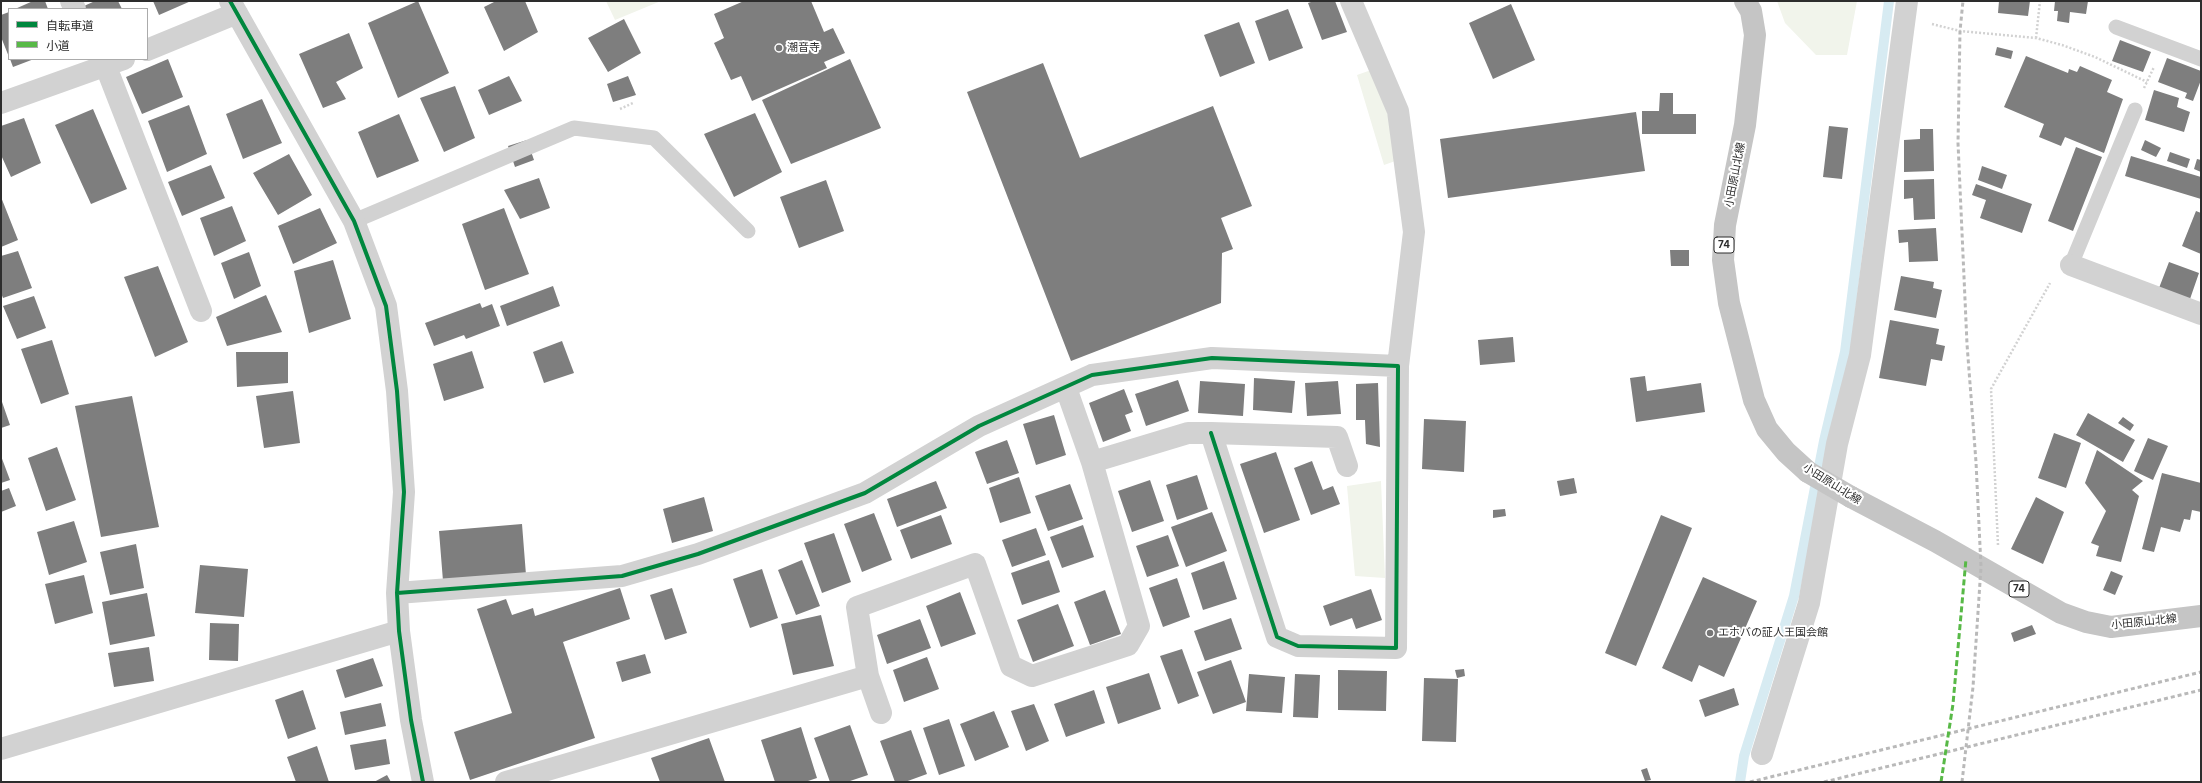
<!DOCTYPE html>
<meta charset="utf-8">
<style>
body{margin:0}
#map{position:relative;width:2202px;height:783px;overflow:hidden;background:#fff;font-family:Inter,"Noto Sans JP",sans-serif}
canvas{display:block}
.frame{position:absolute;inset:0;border:2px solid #2d2d2d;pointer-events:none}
.legend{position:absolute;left:8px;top:8px;width:140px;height:52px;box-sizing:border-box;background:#fff;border:1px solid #ababab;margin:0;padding:5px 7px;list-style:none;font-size:12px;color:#2d2d2d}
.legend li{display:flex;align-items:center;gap:8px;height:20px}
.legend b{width:20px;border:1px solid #ababab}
</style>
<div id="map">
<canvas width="2202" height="783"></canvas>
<div class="frame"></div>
<ul class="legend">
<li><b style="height:5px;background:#00873e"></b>自転車道</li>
<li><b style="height:5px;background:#58b947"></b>小道</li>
</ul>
</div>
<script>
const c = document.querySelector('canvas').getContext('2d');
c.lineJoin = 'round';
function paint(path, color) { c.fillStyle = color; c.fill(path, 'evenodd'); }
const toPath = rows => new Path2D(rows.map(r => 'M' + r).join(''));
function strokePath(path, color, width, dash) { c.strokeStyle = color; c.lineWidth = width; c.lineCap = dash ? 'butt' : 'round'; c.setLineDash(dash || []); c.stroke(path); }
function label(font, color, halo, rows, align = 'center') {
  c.font = font + ' Inter,"Noto Sans JP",sans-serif'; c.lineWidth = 4; c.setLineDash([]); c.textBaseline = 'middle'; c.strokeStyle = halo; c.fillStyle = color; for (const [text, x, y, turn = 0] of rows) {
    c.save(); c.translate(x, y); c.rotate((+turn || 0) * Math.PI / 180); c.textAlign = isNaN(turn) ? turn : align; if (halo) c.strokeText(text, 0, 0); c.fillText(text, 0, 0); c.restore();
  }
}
const green = toPath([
 [606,1,661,1,615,20],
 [1777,1,1857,1,1847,55,1816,55,1785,23],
 [1374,69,1401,159,1384,165,1357,75],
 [1381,481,1385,578,1355,576,1347,486]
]);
const stream = toPath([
 [1740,782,1744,756,1794,596,1824,441,1845,352,1889,1]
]);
const building = toPath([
 [33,1,45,1,48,9,15,9],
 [95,1,118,1,122,9,86,9,84,6],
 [153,1,191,1,159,15],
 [418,1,449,73,398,98,368,23],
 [496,1,525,1,538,32,504,51,484,7],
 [744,1,811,1,824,32,833,28,845,53,824,62,827,68,752,101,741,76,731,80,714,43,724,38,714,14],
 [1314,1,1335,1,1347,32,1322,40,1308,3],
 [1999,1,2030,1,2028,16,1998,13],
 [2055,1,2088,1,2086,14,2070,12,2069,23,2057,21,2058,11,2054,11],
 [1511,4,1535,60,1493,79,1469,23],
 [1288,9,1303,48,1269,61,1255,21],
 [9,12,9,57,1,37,1,15],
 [624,19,641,53,608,72,588,38],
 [1239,22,1255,63,1220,77,1204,35],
 [349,33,363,68,336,82,346,99,323,108,299,54],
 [2120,40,2151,52,2143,72,2112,61],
 [1997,47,2013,51,2011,59,1995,55],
 [2026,56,2068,73,2069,69,2077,72,2080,66,2112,80,2107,92,2123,99,2104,153,2065,137,2061,146,2039,137,2044,124,2004,107],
 [2167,58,2201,71,2201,80,2193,101,2185,98,2187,93,2158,82],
 [10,59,34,59,13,67],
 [168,59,183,97,142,114,126,77],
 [850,59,881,128,791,164,762,100],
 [1043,63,1080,158,1213,106,1252,206,1221,218,1233,249,1222,253,1221,303,1071,361,967,92],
 [509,76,522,101,489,115,478,90],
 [628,76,636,95,613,102,607,84],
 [455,86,475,138,444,152,420,98],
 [2154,90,2179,98,2177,107,2190,112,2184,132,2145,120],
 [1660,93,1673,93,1673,114,1696,114,1696,134,1642,134,1642,111,1659,111],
 [262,99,282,143,243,159,226,114],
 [189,105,207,154,167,172,148,121],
 [93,109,127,189,91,204,55,125],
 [1636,112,1645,171,1448,198,1440,139],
 [755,113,782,172,734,197,704,134],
 [399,114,419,161,377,178,358,132],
 [24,118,41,163,11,177,1,155,1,126],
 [1829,126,1848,128,1842,179,1823,177],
 [1920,129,1933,129,1934,171,1904,172,1904,140,1920,139],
 [527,140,534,160,515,167,508,146],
 [2145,140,2161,148,2156,157,2141,150],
 [2076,147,2102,157,2073,231,2048,221],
 [2170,152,2190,159,2187,168,2167,161],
 [289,154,312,195,278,215,253,173],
 [2131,156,2201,177,2201,199,2125,176],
 [2197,159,2201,160,2201,172,2194,169],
 [211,165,225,198,182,216,168,182],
 [1982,166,2007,175,2002,189,1978,180],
 [539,178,550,208,520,219,504,190],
 [1934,179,1935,219,1914,220,1913,198,1904,199,1904,180],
 [826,180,844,231,799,248,780,197],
 [1976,184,2032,204,2022,233,1980,218,1986,200,1972,195],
 [1,197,18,240,1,247],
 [232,206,246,241,214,256,200,218],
 [320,208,337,243,293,264,278,226],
 [504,208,529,274,485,290,462,224],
 [2196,211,2201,213,2201,254,2182,246],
 [1936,228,1938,261,1909,262,1908,242,1899,243,1898,230],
 [1670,250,1689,250,1689,266,1671,266],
 [18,251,32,288,3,298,1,293,1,256],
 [249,252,261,286,234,299,221,263],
 [333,260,351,319,309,333,294,271],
 [2169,262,2199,273,2190,299,2159,288],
 [158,266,188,342,155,357,124,277],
 [1901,276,1934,282,1933,288,1942,290,1936,318,1894,310],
 [553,286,560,306,507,326,500,306],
 [266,295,282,332,227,346,216,317],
 [34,296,46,328,17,339,3,306],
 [480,303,482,308,492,304,500,326,466,339,464,335,434,346,425,323],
 [1890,320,1939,329,1936,344,1945,346,1942,361,1931,359,1926,386,1879,378],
 [1513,337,1515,362,1480,365,1478,340],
 [52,340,69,394,41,404,21,349],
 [562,341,574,373,544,383,533,352],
 [472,351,484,388,444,401,433,364],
 [236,352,288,352,288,383,237,387],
 [1645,376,1647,391,1701,383,1705,412,1636,422,1630,378],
 [1254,378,1295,381,1292,413,1253,410],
 [1178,380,1189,411,1146,426,1135,394],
 [1200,381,1245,384,1243,416,1198,413],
 [1338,381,1341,414,1307,416,1305,383],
 [1378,383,1380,447,1366,444,1365,420,1356,420,1356,384],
 [1124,389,1133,412,1125,415,1131,431,1103,442,1089,403],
 [293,391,300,443,264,448,256,396],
 [132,396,159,527,101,537,75,406],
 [1,399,10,425,1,428],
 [2088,413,2135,440,2123,462,2076,435],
 [1054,415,1066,455,1036,465,1023,424],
 [2123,417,2134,425,2130,431,2118,423],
 [1424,419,1466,421,1464,472,1422,469],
 [2054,433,2081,443,2066,488,2038,478],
 [2148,438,2168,446,2153,480,2134,471],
 [1007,440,1019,473,987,484,975,452],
 [57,447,76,500,46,511,28,458],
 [2097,450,2143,481,2132,490,2139,496,2121,562,2096,556,2099,546,2091,543,2106,511,2085,483],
 [1276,452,1300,520,1264,533,1240,464],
 [1,456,10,480,1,483],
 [1312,461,1323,490,1333,486,1340,504,1311,515,1294,468],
 [2162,473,2201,483,2201,512,2192,510,2190,520,2184,519,2180,532,2161,527,2154,552,2142,549],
 [1197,475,1208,509,1177,520,1166,485],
 [1019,477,1031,513,1000,523,989,488],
 [1574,478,1577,493,1560,496,1557,481],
 [1150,480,1164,521,1132,532,1118,491],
 [936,481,947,508,897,527,887,499],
 [1070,484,1083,519,1048,531,1035,496],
 [9,488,16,506,1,512,1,491],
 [704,497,713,531,672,543,663,509],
 [2036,497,2064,512,2043,564,2011,549],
 [1505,509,1506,516,1493,518,1493,510],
 [1212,512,1227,551,1186,567,1171,527],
 [874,513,892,560,862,572,844,524],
 [941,515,952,544,911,559,900,530],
 [1661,515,1692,528,1636,666,1605,653],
 [74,521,87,562,49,575,37,532],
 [522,524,526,575,443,581,439,531],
 [1083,525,1094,557,1062,568,1050,537],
 [1036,528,1046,555,1012,567,1002,540],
 [834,533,851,582,822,593,804,543],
 [1168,535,1179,566,1147,577,1136,546],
 [136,544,144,588,110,595,100,552],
 [802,560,820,606,796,615,778,570],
 [1049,560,1060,592,1022,605,1011,573],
 [1224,561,1237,599,1203,610,1191,573],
 [200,565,248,569,244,617,195,613],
 [762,569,778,618,750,628,733,579],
 [2111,571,2123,576,2115,595,2103,590],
 [84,575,93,613,55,624,45,584],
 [1703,577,1757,601,1724,677,1699,665,1692,682,1662,668],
 [1177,578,1190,617,1163,627,1149,588],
 [620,588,630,619,563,642,595,738,470,780,454,732,512,713,477,609,506,599,512,615,533,608,535,616],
 [672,588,687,633,665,640,650,595],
 [1371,589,1382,620,1356,629,1352,618,1330,626,1323,606],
 [1105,590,1121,634,1090,645,1074,602],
 [960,592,976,634,941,647,926,606],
 [147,593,155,636,110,645,102,602],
 [1058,604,1074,646,1033,662,1017,620],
 [821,615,834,666,793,675,781,624],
 [1231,618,1242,649,1205,661,1194,631],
 [920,619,931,648,887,664,877,635],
 [210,623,239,624,238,661,209,660],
 [2032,625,2036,634,2014,642,2011,633],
 [149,647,154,681,114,687,108,653],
 [1182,649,1199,696,1178,704,1160,656],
 [645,654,651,673,622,682,616,662],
 [927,657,939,689,904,702,893,670],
 [373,658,383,686,345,698,336,670],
 [1231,660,1246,702,1213,714,1197,672],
 [1464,669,1465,676,1457,678,1455,670],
 [1338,670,1387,671,1386,711,1338,710],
 [1149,673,1161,709,1118,724,1106,687],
 [1249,674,1285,677,1282,713,1246,711],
 [1295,674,1320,675,1318,718,1293,717],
 [1424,678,1458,679,1456,742,1422,741],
 [1734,688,1739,705,1705,717,1699,700],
 [303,690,316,729,288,739,275,700],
 [1094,690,1105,723,1066,737,1054,704],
 [381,703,386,726,345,735,340,712],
 [1034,704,1049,741,1026,751,1011,711],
 [994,711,1009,747,975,761,960,724],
 [949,719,965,766,939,775,923,728],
 [850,725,868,775,847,782,830,782,814,738],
 [801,727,817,778,805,782,775,782,761,740],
 [911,730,927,774,905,782,895,782,880,741],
 [709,738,725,782,660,782,651,758],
 [386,739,390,764,355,770,350,745],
 [317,746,329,782,296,782,287,757],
 [1647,768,1651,780,1645,781,1641,770],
 [387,775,391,782,374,782]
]);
const path = toPath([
 [1932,24,1960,31,2036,38,2062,45,2095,57,2147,82],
 [2036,38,2040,1],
 [2144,88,2154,67],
 [620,109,633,103],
 [1998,545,1991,389,2050,283]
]);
const service = toPath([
 [2116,27,2201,59],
 [354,221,574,128,654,138,748,231],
 [2071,265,2135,110]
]);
const minor = toPath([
 [71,1,75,9],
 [230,1,354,221,386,306,397,391,404,492,397,593,399,631,411,720,423,782],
 [1351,1,1398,111,1414,232,1398,366],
 [147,50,237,13],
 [103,59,201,311],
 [1,103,124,59],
 [2071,265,2201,314],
 [1066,388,1092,462],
 [397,593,622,576,698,554,865,493,979,426,1092,375,1212,358,1398,366,1396,648,1298,646,1277,637,1211,433],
 [881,713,868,676,857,607,975,564,1011,666,1032,676,1128,645,1139,626,1092,462,1188,433,1211,433,1337,437,1347,466],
 [1,749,399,631],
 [1762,754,1809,603,1837,444,1860,355,1907,1],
 [506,782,868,676]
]);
const primary = toPath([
 [1745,1,1751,11,1755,35,1745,125,1725,225,1723,260,1729,303,1754,400,1767,429,1786,452,1808,472],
 [1851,497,1935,541,2061,613,2086,622,2111,627,2201,616]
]);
const rail = toPath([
 [1750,782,2201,672],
 [1824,782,2201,690],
 [1962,782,1973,687,1981,567,1976,462,1967,344,1958,143,1960,31,1963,1]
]);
const primaryBridge = toPath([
 [1808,472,1851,497]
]);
const quiet = toPath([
 [1941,782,1953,704,1966,559]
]);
const cycleway = toPath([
 [230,1,354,221,386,306,397,391,404,492,397,593,399,631,411,720,423,782],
 [397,593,622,576,698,554,865,493,979,426,1092,375,1212,358,1398,366,1396,648,1298,646,1277,637,1211,433]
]);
const markers = [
 [779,48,4,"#767676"],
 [1710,633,4,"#767676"]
];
const shields = [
 [1724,245,20],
 [2019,589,20]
];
const shieldNames = [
 ["74",1724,245],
 ["74",2019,589]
];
const poiNames = [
 ["潮音寺",787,48],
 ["エホバの証人王国会館",1718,633]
];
const streetNames = [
 ["小田原山北線",1735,175,-79],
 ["小田原山北線",1832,484,32],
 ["小田原山北線",2144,622,-6]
];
paint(green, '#f1f4eb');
strokePath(stream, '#d7ebf2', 10);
paint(building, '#7e7e7e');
strokePath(path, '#d2d2d2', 2.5, [2, 2]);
strokePath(service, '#d2d2d2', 15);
strokePath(minor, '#d2d2d2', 22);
strokePath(primary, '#c5c5c5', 22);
strokePath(rail, '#b9b9b9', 3, [4, 3]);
strokePath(primaryBridge, '#c5c5c5', 22);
strokePath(quiet, '#58b947', 3, [6, 3]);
strokePath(cycleway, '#00873e', 4);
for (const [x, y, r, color] of markers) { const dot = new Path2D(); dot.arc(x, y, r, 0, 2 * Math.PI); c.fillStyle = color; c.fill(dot); strokePath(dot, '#fff', 1.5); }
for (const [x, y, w] of shields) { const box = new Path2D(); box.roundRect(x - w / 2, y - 8, w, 16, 3); c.fillStyle = '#fff'; c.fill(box); strokePath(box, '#2d2d2d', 1); }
label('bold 10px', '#2d2d2d', null, shieldNames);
label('11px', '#2d2d2d', '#fff', poiNames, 'left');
label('11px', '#2d2d2d', '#fff', streetNames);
</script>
